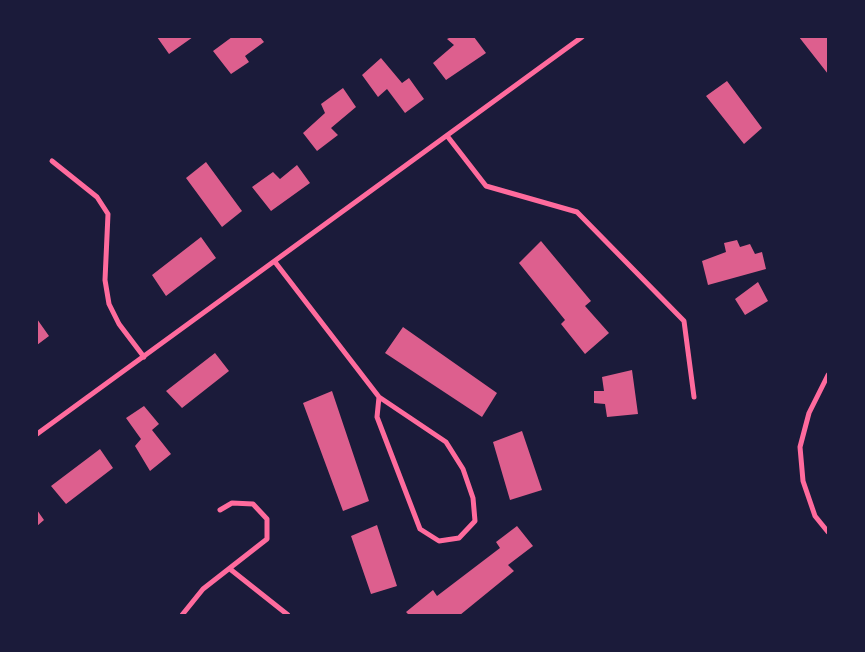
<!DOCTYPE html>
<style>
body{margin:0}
#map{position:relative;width:865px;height:652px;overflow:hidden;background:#1b1b3a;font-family:Inter,sans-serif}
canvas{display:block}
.frame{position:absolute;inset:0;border:38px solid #1b1b3a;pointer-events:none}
</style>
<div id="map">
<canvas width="865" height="652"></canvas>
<div class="frame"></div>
</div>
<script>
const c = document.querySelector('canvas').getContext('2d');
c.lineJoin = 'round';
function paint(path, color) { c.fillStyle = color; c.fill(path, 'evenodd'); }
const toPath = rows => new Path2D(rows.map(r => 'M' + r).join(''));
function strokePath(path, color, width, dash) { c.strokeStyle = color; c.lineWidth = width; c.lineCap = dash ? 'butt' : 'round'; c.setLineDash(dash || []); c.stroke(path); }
const building = toPath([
 [157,37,193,37,169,54],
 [232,37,260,37,264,42,245,56,249,62,231,74,213,51],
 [451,37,474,37,486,53,446,80,433,63,454,45,447,39],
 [799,37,828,37,828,74],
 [381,58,402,83,409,78,424,99,405,113,387,89,378,97,362,75],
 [727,81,762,128,744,144,706,96],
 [343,88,356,107,331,128,338,135,317,151,303,133,325,113,321,104],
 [206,162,242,211,222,227,186,178],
 [297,165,310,183,271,211,252,187,273,172,280,179],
 [201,237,216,258,166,296,152,275],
 [737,240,740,247,750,244,755,254,762,252,766,269,708,285,702,261,726,252,724,243],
 [541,241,591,301,585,306,609,333,585,354,561,324,565,320,519,263],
 [758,282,768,301,745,315,735,299],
 [37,319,49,336,37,345],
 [403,327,497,393,482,417,385,353],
 [215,353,229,371,182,408,166,391],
 [632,370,638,414,607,417,605,404,594,403,594,391,604,391,602,377],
 [332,391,369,501,343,511,303,403],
 [144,406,159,424,152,430,171,454,150,471,135,446,141,439,126,418],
 [522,431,542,490,510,500,493,442],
 [100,449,113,468,66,504,51,486],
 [37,510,44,520,37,526],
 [377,525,397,586,371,594,351,536],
 [517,526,533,546,508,565,514,571,460,615,409,615,406,612,433,590,437,596,500,548,496,542]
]);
const service = toPath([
 [448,137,486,186,577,212,684,321,694,397],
 [52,161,97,197,108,214,105,280,109,304,119,324,144,357],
 [275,262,379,397,377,417,420,529,439,541,459,538,475,521,473,498,463,469,446,442,379,397],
 [828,375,809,413,800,447,803,481,815,516,828,532],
 [37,434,582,37],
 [230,569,288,615],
 [182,615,203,589,267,539,267,519,253,504,232,503,220,510]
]);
paint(building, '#dd5f8e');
strokePath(service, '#ff6b9d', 5);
</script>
